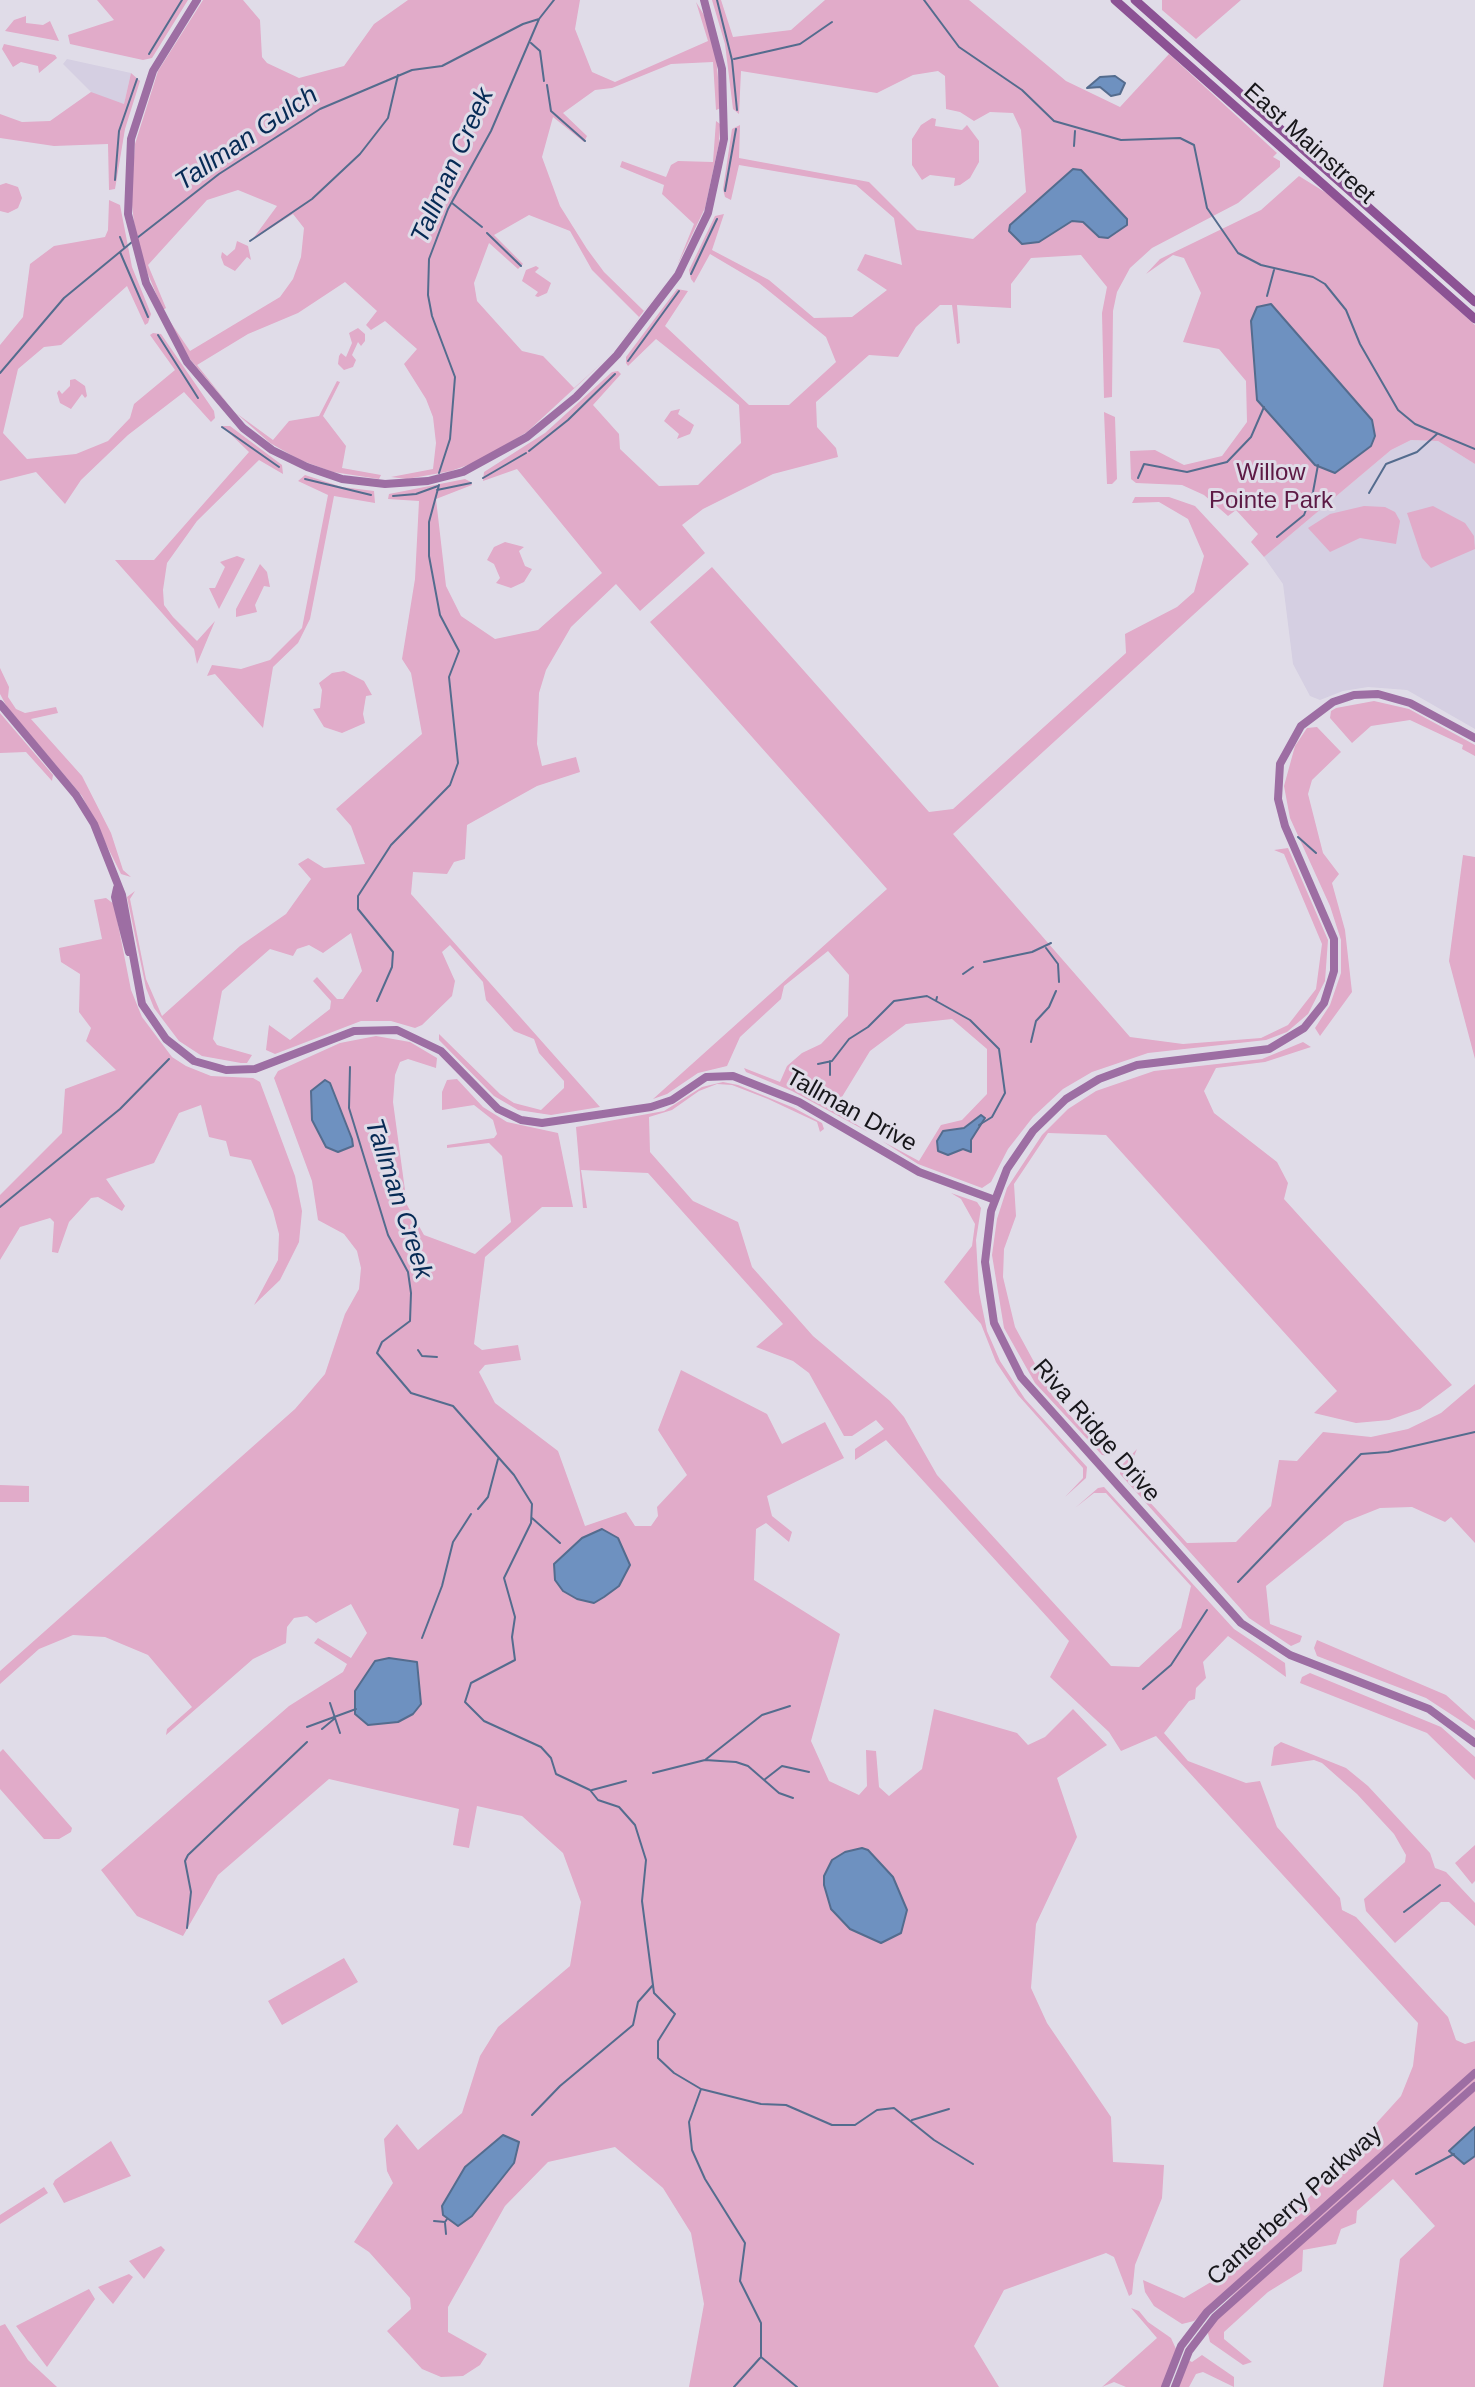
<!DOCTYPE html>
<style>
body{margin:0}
canvas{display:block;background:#e0dce8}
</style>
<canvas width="1475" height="2387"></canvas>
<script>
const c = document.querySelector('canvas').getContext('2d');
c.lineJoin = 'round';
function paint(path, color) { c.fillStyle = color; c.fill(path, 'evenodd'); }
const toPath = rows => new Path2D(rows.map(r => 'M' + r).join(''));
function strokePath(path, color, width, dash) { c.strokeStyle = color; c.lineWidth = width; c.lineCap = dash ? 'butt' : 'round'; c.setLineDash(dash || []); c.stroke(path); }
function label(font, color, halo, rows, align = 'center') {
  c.font = font + ' Arial,sans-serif'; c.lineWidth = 6; c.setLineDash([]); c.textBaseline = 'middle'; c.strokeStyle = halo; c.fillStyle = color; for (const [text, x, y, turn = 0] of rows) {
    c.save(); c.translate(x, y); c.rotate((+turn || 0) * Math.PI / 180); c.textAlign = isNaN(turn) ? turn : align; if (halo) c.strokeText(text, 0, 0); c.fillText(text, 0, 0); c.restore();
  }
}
const built = toPath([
 [67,59,131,73,124,104,94,95,63,64],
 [1411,440,1438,441,1475,464,1475,729,1407,690,1368,687,1343,691,1320,700,1310,696,1293,664,1283,584,1264,557,1391,450]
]);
const green = toPath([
 [97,0,188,0,152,58,143,60,70,44,68,35,114,20],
 [203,0,243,0,260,20,262,57,267,63,299,78,344,66,374,24,408,0,580,0,575,29,592,72,615,82,708,41,696,2,707,20,716,57,721,108,716,110,713,62,671,64,612,88,595,90,563,113,587,136,584,142,553,117,542,157,560,206,587,249,604,272,644,311,670,277,613,351,639,317,592,270,570,231,529,215,494,235,523,264,518,269,489,243,474,283,477,301,522,351,543,356,574,388,605,360,527,432,479,461,451,471,407,479,391,477,433,469,436,443,433,417,426,399,404,364,417,349,385,321,371,330,366,325,377,311,345,282,298,313,248,334,197,365,229,405,189,358,169,320,190,351,280,297,293,279,301,257,304,228,293,214,252,240,277,206,238,190,207,200,148,265,166,308,163,310,142,260,134,222,131,197,135,144,158,71],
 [712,0,721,0,733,37,791,30,825,0,969,0,1066,81,1120,107,1169,54,1277,153,1273,157,1280,161,1280,167,1238,203,1152,248,1130,268,1117,292,1113,311,1112,397,1104,398,1102,313,1107,287,1081,255,1031,258,1011,284,1011,308,957,305,960,343,957,344,952,305,940,305,916,327,898,357,869,355,816,402,817,427,836,448,838,457,773,474,703,509,682,525,705,553,640,611,616,584,571,627,546,670,539,693,537,744,542,766,576,757,580,772,537,786,467,825,465,859,454,862,447,874,413,872,411,894,600,1107,551,1115,518,1110,494,1096,439,1040,439,1034,500,1094,514,1103,541,1110,564,1088,564,1081,539,1053,534,1039,514,1031,486,1000,483,982,450,945,442,952,455,981,452,996,422,1025,415,1028,391,1021,361,1021,275,1054,266,1050,269,1025,290,1040,330,1009,331,1001,313,981,317,977,337,999,343,999,362,971,351,933,323,953,309,945,297,949,293,956,270,949,222,991,213,1039,217,1045,252,1055,247,1063,241,1063,202,1056,179,1041,154,1008,146,988,127,897,135,891,130,899,146,979,162,1016,240,946,286,914,311,879,298,864,308,858,324,868,365,864,351,826,336,809,422,734,411,673,402,659,415,579,419,501,388,499,389,494,465,479,471,482,472,485,436,499,446,586,461,616,495,639,538,630,602,573,517,469,483,481,484,472,545,433,612,372,618,371,621,374,593,405,619,434,620,449,659,486,698,485,741,443,739,405,656,339,628,366,626,363,626,357,677,289,688,291,665,326,749,405,789,405,836,362,826,337,759,283,710,254,694,283,691,279,689,270,715,216,724,214,712,250,769,280,814,318,852,317,887,290,857,270,865,254,902,265,894,218,856,185,739,165,731,200,725,197,723,189,732,129,740,125,739,158,869,182,917,230,973,239,1026,192,1021,130,1013,113,990,112,974,121,960,112,946,109,945,76,938,71,913,75,877,93,741,71,739,114,733,109,725,44],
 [1162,0,1241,0,1196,39,1162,10],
 [26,16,26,23,43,25,50,21,59,41,5,31,14,20],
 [4,44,55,55,57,58,39,73,38,66,21,62,13,67,2,49],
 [131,73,140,81,125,129,115,189,109,190,108,144,54,146,0,138,0,114,22,122,50,121,91,92,124,104],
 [932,118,936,119,935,126,962,130,967,125,979,141,979,162,970,178,960,185,954,186,955,178,930,175,922,180,912,165,912,139,921,125],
 [716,121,720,124,719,143,705,208,677,266,694,224,662,194,664,185,620,167,622,161,666,177,671,165,678,161,713,162],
 [1299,176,1328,194,1475,325,1475,464,1438,441,1411,440,1391,450,1264,557,1251,542,1258,534,1236,510,1228,516,1204,495,1182,485,1136,483,1131,479,1130,451,1155,450,1184,465,1222,456,1247,422,1246,381,1219,349,1183,342,1201,293,1184,258,1173,255,1146,274,1160,259,1261,210],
 [6,183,18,187,22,198,18,208,8,213,0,211,0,185],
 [109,200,120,205,132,267,151,314,148,323,145,325,127,286,61,345,44,347,18,369,3,433,27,459,76,454,108,441,130,418,134,404,175,370,150,335,153,333,161,334,214,411,215,418,211,422,184,392,128,435,81,480,65,504,36,472,0,481,0,345,23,317,30,264,54,246,105,237,108,230],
 [237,241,248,246,251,260,247,257,235,271,224,265,221,257,222,252,227,256,235,249],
 [536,266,539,268,535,272,551,283,547,293,538,297,535,296,538,292,522,281,526,270],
 [358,328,365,334,365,341,361,346,358,342,352,355,356,360,353,367,344,370,338,364,339,356,341,353,346,357,352,343,349,333],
 [75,379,85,386,87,396,85,398,82,394,71,409,60,403,57,393,59,390,62,394,70,386,70,380],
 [337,381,340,382,323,416,346,446,342,468,381,475,379,479,333,472,300,460,270,443,236,413,273,440,289,421,319,416],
 [680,409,678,414,694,425,690,434,677,439,679,434,664,421,671,411],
 [1104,412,1115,417,1117,479,1112,484,1107,484],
 [222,426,230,426,282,465,283,474,259,460,197,521,167,563,163,590,164,605,173,617,197,641,215,621,197,664,194,649,115,560,154,560,249,452],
 [305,475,342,487,374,491,375,503,334,496,310,619,298,643,273,667,263,728,215,674,207,676,212,665,241,669,270,660,302,628,328,495,298,481],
 [1135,497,1169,497,1195,506,1249,564,953,834,1130,1037,1183,1044,1261,1038,1288,1025,1316,989,1322,944,1284,854,1274,850,1288,848,1328,940,1325,981,1308,1014,1287,1032,1266,1040,1148,1053,1092,1072,1063,1089,1033,1117,1008,1149,991,1182,982,1188,918,1164,882,1141,919,1161,941,1125,962,1120,987,1094,987,1049,952,1019,906,1024,870,1051,834,1110,868,1132,792,1091,746,1072,744,1068,780,1082,787,1066,802,1053,821,1044,848,1016,849,975,828,951,784,986,781,999,740,1037,727,1066,698,1073,667,1094,653,1099,887,889,650,622,712,567,929,812,953,809,1126,653,1125,634,1177,607,1194,592,1204,556,1188,519,1159,502,1132,503],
 [1364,506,1385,507,1395,512,1400,521,1396,544,1360,538,1330,552,1308,528,1330,514],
 [1433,506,1465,523,1474,536,1475,549,1431,568,1422,558,1407,513],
 [505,542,524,547,519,551,525,566,532,569,524,582,511,588,496,583,500,578,494,564,487,560,494,547],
 [237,556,245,559,219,609,209,588,215,588,225,567,220,562],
 [260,564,267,572,270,587,264,586,255,605,257,612,236,617,236,609],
 [0,668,9,687,8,697,16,709,25,713,56,707,58,713,31,719,82,776,111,833,123,870,131,877,121,874,82,796,7,707,0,694],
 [344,671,364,681,372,695,366,696,363,714,365,723,342,733,324,727,313,709,320,708,322,690,319,683,332,673],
 [1374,701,1409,709,1475,745,1475,756,1462,749,1463,745,1410,720,1371,726,1352,743,1330,718,1331,711,1336,708],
 [0,713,53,775,52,781,26,752,0,753],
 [1317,727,1341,752,1312,780,1308,794,1323,853,1339,874,1332,883,1345,930,1352,992,1320,1036,1315,1028,1330,1005,1341,973,1341,940,1330,906,1290,818,1284,786,1295,746,1307,728],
 [1463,855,1475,857,1475,1059,1449,961],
 [106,898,114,904,131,990,142,1017,172,1057,186,1066,211,1076,253,1078,260,1082,295,1176,302,1211,299,1242,280,1280,254,1305,278,1260,279,1234,273,1211,251,1160,230,1156,226,1141,209,1137,201,1105,179,1113,154,1163,106,1179,125,1206,122,1211,98,1197,91,1198,69,1222,58,1253,52,1252,54,1222,50,1218,20,1227,0,1260,0,1195,62,1133,65,1089,116,1070,86,1041,91,1028,79,1012,80,974,61,962,59,948,102,939,94,900],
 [376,1036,410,1042,437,1058,436,1068,408,1059,400,1062,395,1075,393,1102,407,1205,424,1235,475,1254,511,1222,502,1156,489,1143,447,1148,447,1145,494,1138,497,1134,493,1120,474,1105,442,1110,442,1092,447,1080,457,1079,483,1107,507,1122,558,1133,573,1207,542,1207,485,1257,474,1344,482,1350,518,1345,521,1360,485,1365,479,1372,495,1403,558,1451,585,1526,626,1512,635,1526,651,1526,658,1516,657,1507,687,1475,658,1430,681,1370,767,1414,782,1444,825,1422,844,1458,767,1496,772,1516,792,1532,789,1542,766,1523,756,1529,754,1580,840,1634,811,1741,829,1781,859,1795,867,1786,866,1750,876,1751,879,1787,889,1796,922,1769,934,1709,1017,1733,1028,1745,1045,1737,1073,1709,1107,1745,1057,1778,1077,1837,1036,1924,1031,1988,1047,2023,1111,2117,1113,2162,1164,2165,1162,2198,1135,2265,1132,2294,1129,2296,1114,2257,1106,2253,1004,2290,974,2346,999,2387,689,2387,704,2304,691,2233,663,2188,615,2147,548,2162,505,2206,448,2307,448,2332,487,2354,480,2365,463,2376,441,2377,422,2369,387,2331,411,2309,410,2298,369,2252,354,2242,393,2183,387,2171,384,2139,397,2124,418,2150,462,2113,480,2056,498,2027,570,1966,581,1902,563,1853,522,1816,477,1806,469,1848,453,1845,459,1809,329,1779,218,1875,183,1936,137,1916,101,1870,289,1706,343,1672,347,1664,314,1643,318,1638,351,1658,367,1633,351,1604,316,1623,307,1616,294,1618,287,1627,286,1643,253,1659,166,1735,167,1729,192,1707,148,1655,105,1637,73,1635,39,1649,0,1684,0,1671,295,1409,325,1374,345,1314,359,1289,361,1268,357,1251,344,1234,318,1220,312,1181,274,1078,278,1071,340,1043],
 [1303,1042,1311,1047,1265,1062,1216,1068,1204,1091,1214,1113,1277,1162,1288,1183,1284,1199,1452,1385,1420,1409,1389,1420,1356,1423,1314,1413,1337,1391,1106,1135,1048,1133,1014,1184,1016,1216,1004,1249,1003,1277,1015,1327,1052,1395,1101,1450,1119,1448,1111,1456,1102,1455,1035,1383,1004,1328,992,1255,997,1219,1007,1188,1042,1135,1068,1109,1096,1091,1154,1071,1262,1059],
 [723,1082,738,1085,794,1108,822,1123,824,1129,820,1132,817,1122,768,1099,732,1085,717,1084,699,1091,672,1110,649,1117,650,1152,693,1201,738,1222,752,1267,813,1336,890,1401,904,1417,937,1475,1111,1666,1139,1667,1181,1628,1191,1586,1106,1493,1094,1493,1075,1508,1098,1488,1104,1487,1234,1629,1285,1663,1286,1677,1228,1636,1203,1662,1206,1678,1196,1688,1195,1699,1189,1701,1164,1733,1188,1761,1246,1783,1260,1781,1277,1827,1340,1898,1342,1910,1356,1917,1448,2017,1456,2040,1465,2044,1475,2041,1475,2069,1194,2321,1182,2324,1154,2306,1145,2292,1143,2280,1184,2298,1238,2266,1285,2224,1401,2096,1413,2066,1418,2023,1156,1736,1121,1751,1109,1732,1050,1677,1069,1641,886,1440,855,1460,855,1449,884,1429,876,1420,852,1436,844,1436,809,1373,793,1361,756,1347,783,1324,648,1173,581,1170,587,1208,583,1208,576,1127,664,1111,702,1087],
 [951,1193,977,1202,981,1208,976,1240,979,1292,987,1331,1000,1361,1025,1399,1087,1467,1086,1478,1065,1497,1083,1478,1083,1468,1018,1395,996,1362,981,1324,944,1282,972,1246,975,1224,961,1199],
 [1475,1384,1475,1543,1451,1517,1445,1522,1412,1507,1380,1508,1345,1522,1266,1586,1270,1624,1302,1636,1300,1642,1291,1646,1249,1618,1120,1474,1121,1466,1137,1449,1126,1476,1187,1543,1236,1542,1271,1506,1279,1460,1297,1461,1323,1432,1371,1437,1408,1429,1441,1413],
 [0,1485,29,1486,29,1502,0,1502],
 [1317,1640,1446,1695,1475,1721,1475,1730,1426,1698,1317,1656,1314,1648],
 [1310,1673,1441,1727,1475,1757,1475,1780,1427,1733,1300,1683,1302,1677],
 [1281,1742,1346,1768,1368,1786,1430,1853,1435,1868,1446,1872,1475,1903,1475,1926,1449,1902,1441,1902,1395,1943,1366,1911,1364,1899,1405,1862,1406,1855,1394,1834,1357,1794,1322,1763,1314,1760,1271,1766,1274,1747],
 [3,1749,72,1828,71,1832,59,1839,44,1839,0,1789,0,1752],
 [1475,1845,1475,1881,1472,1884,1455,1863],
 [344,1958,358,1982,282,2025,268,2001],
 [1475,2076,1475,2082,1199,2330,1259,2268],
 [1475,2089,1475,2387,1383,2387,1400,2259,1435,2226,1393,2179,1357,2211,1356,2223,1341,2229,1336,2244,1303,2250,1302,2271,1268,2292,1224,2332,1224,2339,1252,2362,1243,2365,1210,2342,1207,2329,1219,2316],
 [111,2141,131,2176,64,2203,53,2184,55,2180],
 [44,2187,48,2193,0,2224,0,2215],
 [161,2246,165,2250,144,2279,129,2261],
 [129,2274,133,2277,113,2304,98,2287],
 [89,2289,95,2299,47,2367,16,2326],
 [1131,2308,1139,2311,1148,2322,1171,2338,1176,2349,1162,2387,1126,2387,1114,2382,1102,2387,1157,2338],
 [5,2324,28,2360,57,2387,0,2387,0,2326],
 [1202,2355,1234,2377,1234,2387,1203,2372,1196,2374,1189,2387,1178,2387,1188,2360,1192,2362]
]);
const water = toPath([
 [1115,76,1125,83,1120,94,1111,96,1100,87,1087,88,1100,77,1115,76],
 [1073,169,1081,170,1127,219,1127,225,1108,238,1099,237,1083,222,1072,221,1039,242,1022,244,1009,231,1010,225,1073,169],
 [1271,304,1372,420,1375,436,1371,446,1335,473,1315,465,1257,400,1251,321,1257,307,1271,304],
 [325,1080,330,1083,352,1139,353,1146,338,1152,326,1147,312,1120,311,1091,325,1080],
 [981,1115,985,1118,971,1140,971,1152,963,1149,948,1155,938,1151,937,1141,943,1131,964,1128,981,1115],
 [602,1529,618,1538,630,1565,619,1586,604,1597,594,1603,577,1599,563,1591,555,1580,554,1564,582,1538,602,1529],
 [389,1658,417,1662,421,1704,413,1714,398,1722,368,1725,355,1714,355,1691,375,1661,389,1658],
 [862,1848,868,1850,893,1877,907,1910,901,1933,881,1943,850,1929,831,1909,824,1885,824,1876,832,1860,845,1852,862,1848],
 [1475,2127,1475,2156,1464,2164,1449,2151,1475,2127],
 [503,2135,519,2142,514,2163,472,2216,458,2226,443,2215,442,2206,465,2167,503,2135]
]);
const stream = toPath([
 [717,0,732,60,737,110],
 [924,0,959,47,1022,90,1054,121,1121,140,1180,138,1194,145,1207,208,1238,253,1261,265,1313,277,1325,284,1346,310,1360,344,1398,410,1415,424,1475,449],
 [531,43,540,51,544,81],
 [149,54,182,0],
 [734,59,800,44,832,22],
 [547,85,551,111,585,141],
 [1074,146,1075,131],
 [115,180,119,131,137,79],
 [725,191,736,129],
 [452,203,482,227],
 [487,233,521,266],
 [120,237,124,247],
 [137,238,219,174,320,109,412,70,442,66,523,24,539,19,554,0],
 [250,241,312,199,360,154,388,118,398,75],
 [120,252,148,317],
 [691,274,717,219],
 [1267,296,1274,270],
 [158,335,198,398],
 [628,361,679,291],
 [0,373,64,298,132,242],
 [222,427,279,467],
 [529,451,568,420,615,374],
 [439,473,450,439,455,377,432,316,428,295,429,259,448,209,491,131,539,19],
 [483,478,526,453],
 [1138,478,1144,464,1187,472,1227,462,1251,437,1264,407],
 [305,479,371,495],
 [437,490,471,483],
 [1369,493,1386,464,1417,452,1437,434],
 [393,496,416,494,438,486],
 [1277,537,1304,515,1313,492,1318,465],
 [1298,837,1316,853],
 [1046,948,1058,964,1059,982],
 [984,962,1032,952,1051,943],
 [963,974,973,967],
 [937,997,936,1001,970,1020,999,1049,1005,1093,992,1117,979,1125],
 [377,1001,392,967,393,952,358,909,358,896,391,845,450,785,458,763,449,677,459,651,440,615,429,556,429,522,439,485],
 [1031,1042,1036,1021,1049,1007,1056,991],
 [818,1064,832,1061,849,1039,868,1027,894,1001,927,996,936,1001],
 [350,1067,349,1108,388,1235,408,1272,411,1293,410,1321,382,1342,377,1353,411,1393,453,1406,514,1475,532,1504,531,1523,504,1578,515,1617,512,1637,515,1660,471,1683,465,1702,484,1721,541,1747,551,1758,556,1774,590,1790,598,1800,619,1807,635,1825,646,1860,642,1901,654,1993,675,2014,658,2041,658,2058,674,2073,701,2089,761,2104,786,2105,832,2125,855,2125,877,2110,894,2108,934,2140,973,2164],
 [830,1075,830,1061],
 [0,1207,120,1109,169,1059],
 [418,1350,422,1356,437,1357],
 [478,1509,488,1497,498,1459],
 [532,1518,560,1543],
 [1238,1582,1361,1454,1388,1452,1475,1432],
 [422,1638,442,1586,453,1542,471,1514],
 [1143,1689,1171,1665,1207,1610],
 [330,1703,340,1733],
 [307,1727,356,1709],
 [322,1729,334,1719],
 [705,1760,762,1715,790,1706],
 [653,1773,705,1760,736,1762,748,1766,779,1793,793,1798],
 [764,1780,782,1766,809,1772],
 [592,1790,626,1781],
 [1404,1912,1440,1885],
 [187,1928,191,1892,185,1861,188,1855,307,1742],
 [701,2089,689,2122,692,2150,705,2179,745,2243,740,2281,761,2323,761,2357,797,2387],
 [532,2115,560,2086,633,2025,638,2002,653,1985],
 [912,2120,949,2109],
 [1416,2174,1454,2154],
 [434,2221,445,2222,447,2219],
 [445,2223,446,2234],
 [734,2387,760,2358]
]);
const secondary = toPath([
 [197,0,153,71,131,139,128,214,146,283,187,362,243,428,272,450,307,467,342,479,385,484,428,481,463,472,527,437,576,397,617,355,678,275,708,213,724,139,722,69,704,0],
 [0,704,76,795,94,824,122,895,142,1004,166,1039,194,1061,226,1070,255,1069,354,1031,397,1030,441,1051,498,1109,521,1120,542,1123,651,1107,672,1100,706,1077,733,1076,799,1102,919,1172,995,1200],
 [1475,738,1410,703,1378,694,1354,695,1333,702,1301,726,1280,764,1278,799,1285,826,1334,939,1334,971,1324,1003,1304,1028,1269,1049,1137,1065,1099,1079,1066,1099,1033,1131,1007,1169,991,1211,985,1262,994,1323,1021,1377,1241,1623,1290,1655,1429,1709,1475,1743],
 [117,888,115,897,129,952],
 [1165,2387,1181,2346,1207,2312,1475,2073],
 [1175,2387,1189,2351,1215,2317,1475,2086]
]);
const primary = toPath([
 [1115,0,1475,319],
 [1135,0,1475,302]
]);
const streetNames = [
 ["East Mainstreet",1309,144,42],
 ["Tallman Drive",851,1111,29],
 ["Riva Ridge Drive",1096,1431,49],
 ["Canterberry Parkway",1295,2206,-42]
];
const parkNames = [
 ["Willow",1271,473],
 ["Pointe Park",1271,501]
];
const waterNames = [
 ["Tallman Gulch",247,139,-34],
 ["Tallman Creek",453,166,-66],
 ["Tallman Creek",398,1199,72]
];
paint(built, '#d5cfe2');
paint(green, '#e1abc9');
paint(water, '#6e91c0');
strokePath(water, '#546c8e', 2);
strokePath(stream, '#546c8e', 2);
strokePath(secondary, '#9d6ea3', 8);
strokePath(primary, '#8c5294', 9);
label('24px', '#17161a', '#e0dce8', streetNames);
label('24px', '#5d1a45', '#e0dce8', parkNames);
label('italic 26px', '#062a55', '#e0dce8', waterNames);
</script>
